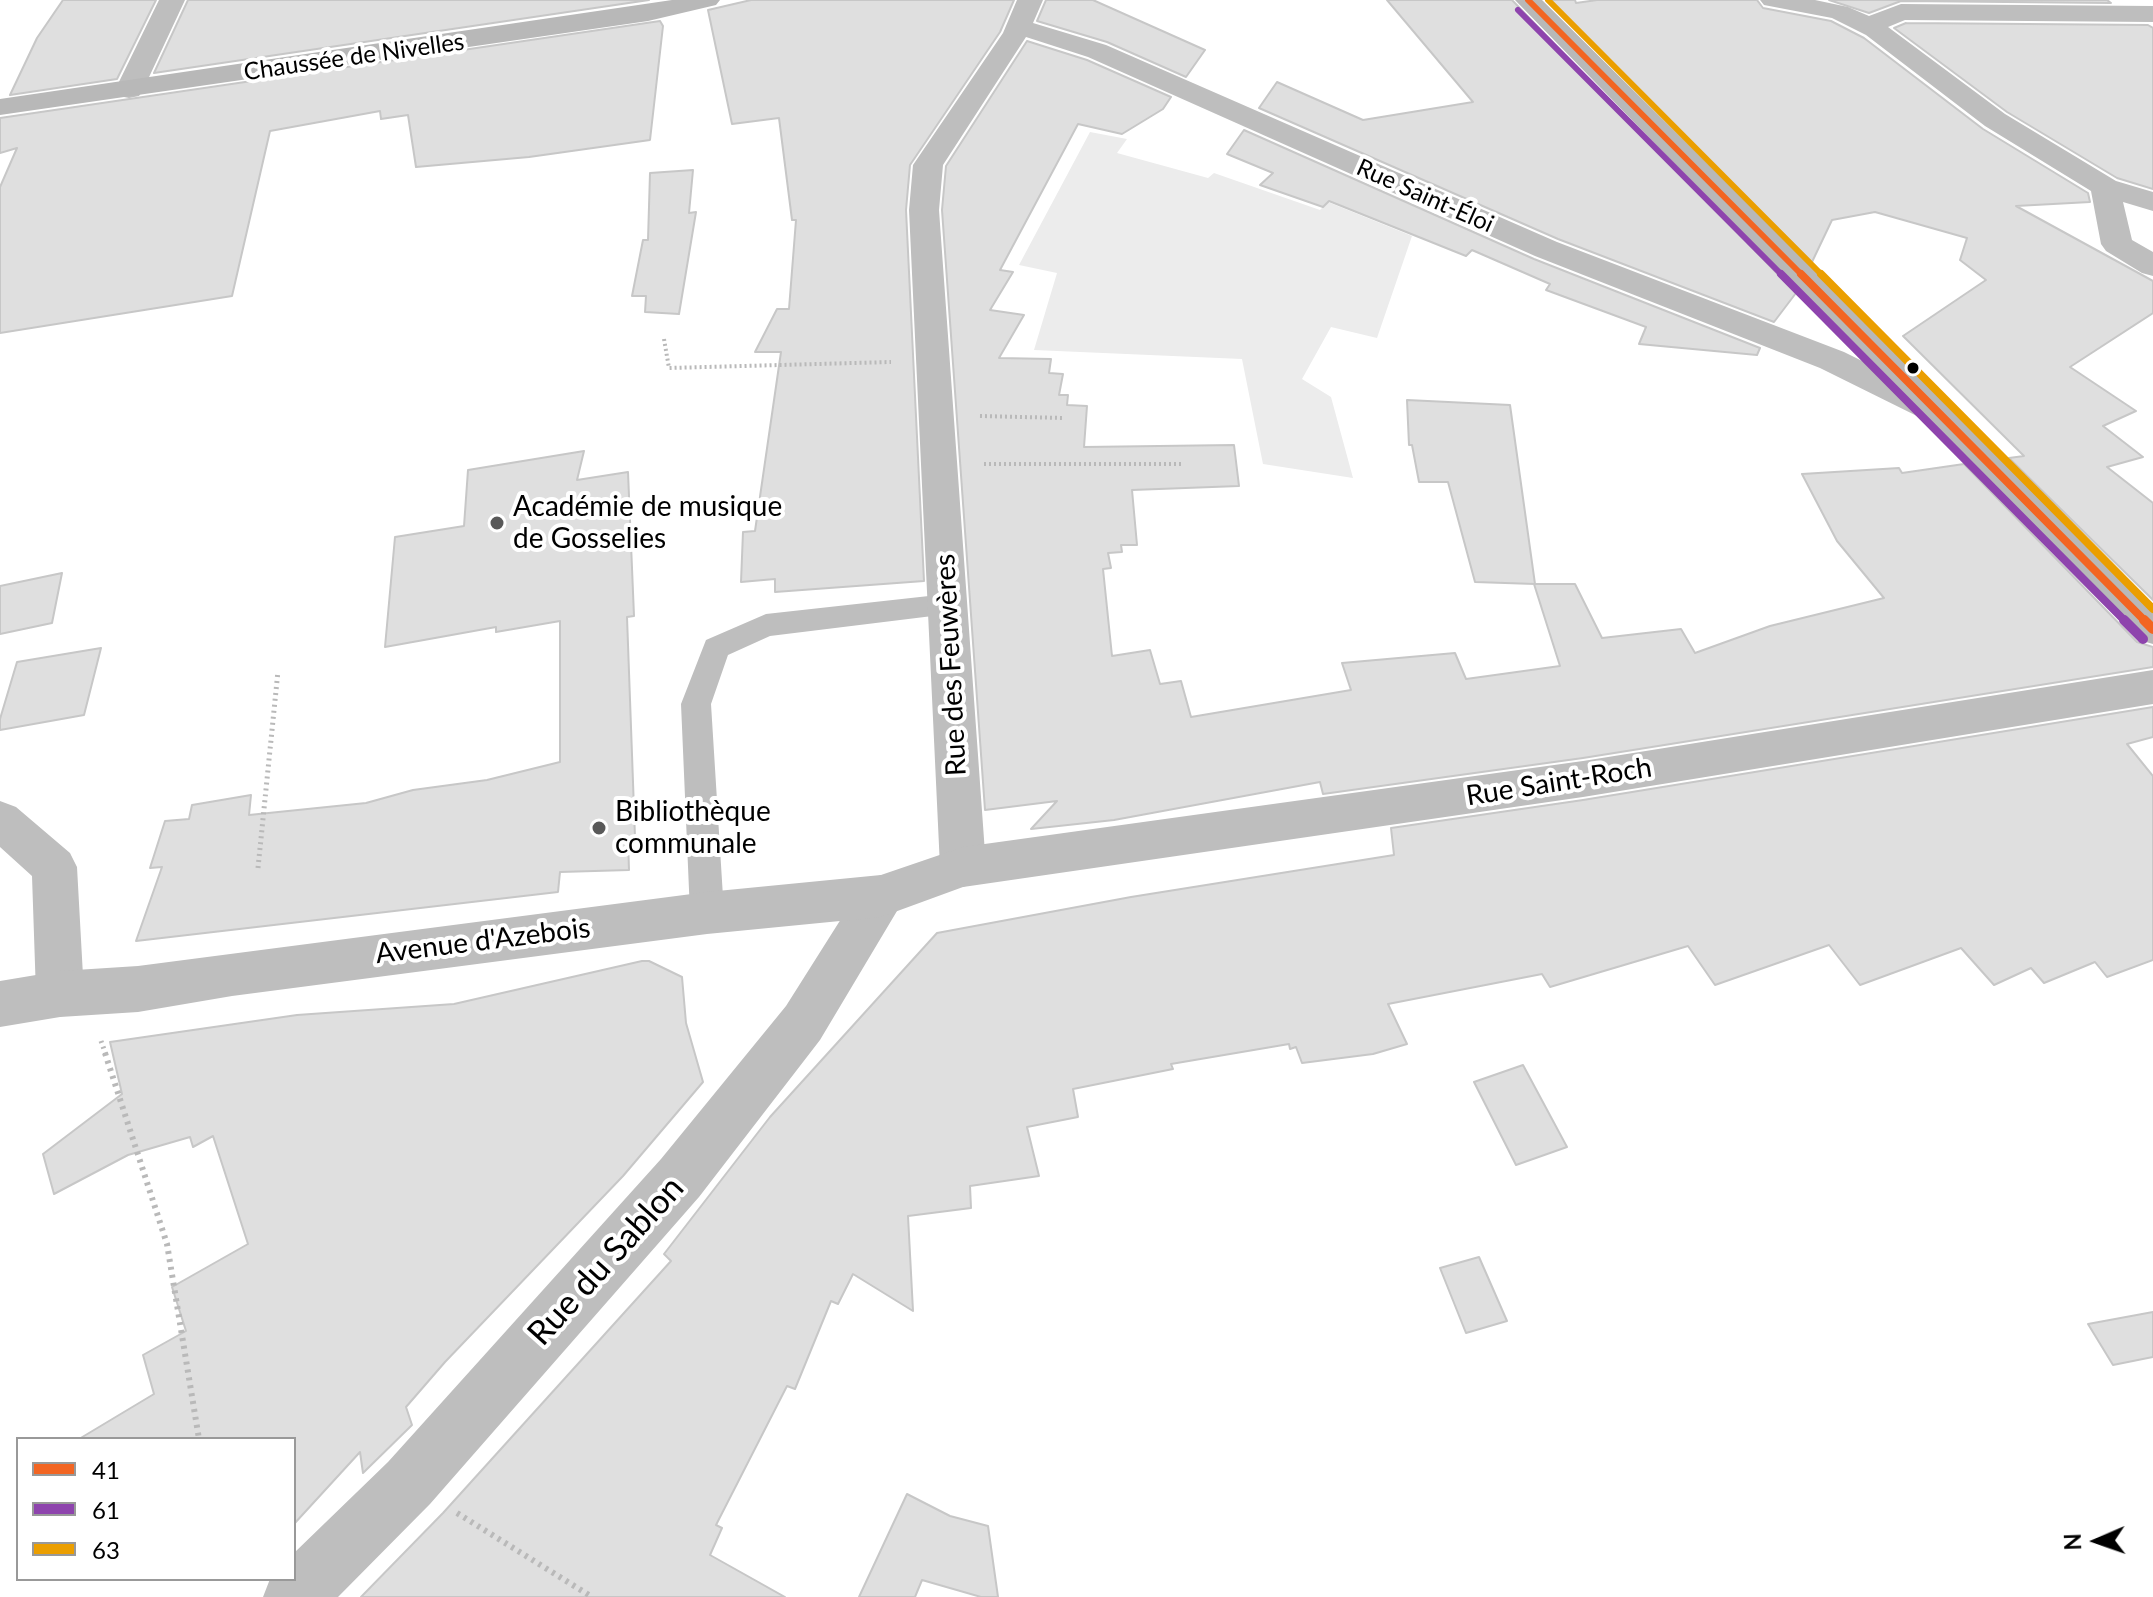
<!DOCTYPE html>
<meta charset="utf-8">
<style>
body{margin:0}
#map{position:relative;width:2153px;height:1597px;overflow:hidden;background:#fff;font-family:Lato,sans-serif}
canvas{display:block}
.legend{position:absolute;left:16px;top:1437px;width:280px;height:144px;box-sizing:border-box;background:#fff;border:2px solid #999;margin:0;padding:10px 14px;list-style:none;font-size:24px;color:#000}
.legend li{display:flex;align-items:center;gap:16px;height:40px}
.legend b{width:40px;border:2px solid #999}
.north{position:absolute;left:2057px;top:1501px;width:80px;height:80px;-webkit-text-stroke:6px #fff;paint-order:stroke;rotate:268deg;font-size:22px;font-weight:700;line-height:32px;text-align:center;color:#000}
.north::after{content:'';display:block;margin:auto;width:28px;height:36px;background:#000;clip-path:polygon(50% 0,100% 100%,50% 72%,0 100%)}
</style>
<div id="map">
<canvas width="2153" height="1597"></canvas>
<ul class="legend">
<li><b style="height:10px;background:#f26522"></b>41</li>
<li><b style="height:10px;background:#8e44ad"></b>61</li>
<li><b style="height:10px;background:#eb9e00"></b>63</li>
</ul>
<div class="north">N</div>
</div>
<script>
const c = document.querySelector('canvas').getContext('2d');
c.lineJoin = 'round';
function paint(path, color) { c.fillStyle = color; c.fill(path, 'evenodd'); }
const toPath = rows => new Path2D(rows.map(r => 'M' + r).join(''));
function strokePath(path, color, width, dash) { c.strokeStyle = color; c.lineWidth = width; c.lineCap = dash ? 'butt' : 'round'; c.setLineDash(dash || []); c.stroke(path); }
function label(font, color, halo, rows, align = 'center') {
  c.font = font + ' Lato,sans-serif'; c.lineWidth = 8; c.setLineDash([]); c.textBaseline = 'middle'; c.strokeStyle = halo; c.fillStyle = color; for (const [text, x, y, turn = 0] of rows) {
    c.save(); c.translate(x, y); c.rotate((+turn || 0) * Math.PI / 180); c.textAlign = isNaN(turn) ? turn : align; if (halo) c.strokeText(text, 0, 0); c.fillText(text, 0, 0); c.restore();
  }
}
const green = toPath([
 [1090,132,1127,139,1117,153,1208,178,1214,173,1320,210,1328,202,1412,236,1377,338,1331,327,1302,379,1331,397,1353,478,1263,464,1242,359,1034,350,1057,273,1019,265]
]);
const building = toPath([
 [63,0,156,0,117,79,10,95,37,38,63,0],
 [188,0,649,0,154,73,188,0],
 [751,0,1014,0,1000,32,910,165,906,210,924,581,775,592,775,579,741,582,743,532,755,531,781,352,755,352,777,309,789,309,796,220,792,220,779,118,732,124,708,10,751,0],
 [1046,0,1093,0,1205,50,1186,77,1107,42,1037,21,1046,0],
 [1387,0,1512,0,1796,293,1774,322,1558,239,1259,108,1277,82,1363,120,1473,102,1387,0],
 [1546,0,1575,0,1576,3,1597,0,1757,0,1763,8,1831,21,1864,38,1983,129,2088,193,2090,202,2016,206,2153,281,2153,313,2070,367,2136,411,2103,426,2143,457,2107,467,2153,503,2153,600,2009,458,2024,456,1903,336,1986,280,1960,260,1967,238,1875,212,1832,220,1812,262,1546,0],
 [1829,0,2107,0,2111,3,1901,1,1869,13,1829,0],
 [660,21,663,26,650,140,529,157,416,167,408,115,381,119,380,111,270,131,232,296,0,333,0,187,17,148,0,153,0,118,660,21],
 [1906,23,2148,25,2153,28,2153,189,2117,178,2007,112,1894,28,1906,23],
 [1027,41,1087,60,1171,97,1163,109,1122,134,1078,124,1000,270,1013,272,990,310,1024,315,999,358,1051,359,1049,373,1063,374,1059,395,1068,395,1067,405,1087,406,1084,447,1234,445,1239,486,1132,490,1137,545,1121,545,1122,552,1108,553,1111,568,1103,569,1112,656,1150,650,1160,684,1181,681,1191,717,1351,690,1342,663,1455,653,1466,679,1560,666,1534,584,1575,584,1602,638,1681,629,1695,653,1770,626,1884,598,1837,541,1802,474,1899,468,1902,473,1964,464,2137,642,2153,647,2153,667,1583,758,1323,794,1320,782,1114,820,1031,829,1057,801,985,810,942,210,946,166,1027,41],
 [1244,130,1534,259,1760,348,1757,355,1639,344,1646,327,1546,290,1550,284,1472,250,1466,256,1329,201,1323,207,1260,185,1273,173,1227,154,1244,130],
 [693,170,689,213,696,212,679,314,645,312,646,296,632,296,643,240,648,240,650,173,693,170],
 [1407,400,1510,405,1535,584,1475,582,1448,482,1419,482,1412,445,1409,445,1407,400],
 [584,451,577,480,628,472,634,616,627,617,635,837,628,839,629,870,560,872,558,892,136,941,162,867,150,868,165,821,189,819,192,805,251,795,249,815,366,803,413,790,487,780,560,762,560,621,496,632,496,627,385,647,395,537,464,526,468,470,584,451],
 [62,573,52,623,0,634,0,586,62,573],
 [101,648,84,715,0,730,0,719,17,662,101,648],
 [2153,707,2153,737,2127,744,2153,776,2153,960,2107,977,2095,962,2044,983,2031,968,1994,985,1961,948,1860,985,1829,945,1715,985,1688,946,1550,987,1542,974,1388,1004,1407,1044,1373,1054,1302,1063,1296,1047,1290,1049,1289,1044,1171,1064,1173,1069,1073,1089,1078,1117,1027,1127,1039,1176,970,1186,971,1208,908,1216,913,1311,853,1274,838,1304,831,1301,795,1389,787,1386,716,1525,722,1528,710,1555,785,1597,361,1597,443,1513,671,1261,664,1254,770,1117,937,933,1131,897,1394,855,1391,828,1583,800,2153,707],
 [642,961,649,961,682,977,686,1023,703,1082,623,1176,445,1362,406,1407,412,1425,363,1473,360,1452,294,1524,294,1439,79,1439,154,1394,143,1355,186,1331,172,1287,248,1244,213,1136,193,1147,190,1137,128,1155,54,1194,43,1154,122,1094,110,1042,297,1015,454,1004,642,961],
 [1523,1065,1567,1147,1516,1165,1474,1082,1523,1065],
 [1479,1257,1507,1321,1466,1333,1440,1268,1479,1257],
 [2153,1312,2153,1357,2113,1365,2088,1324,2153,1312],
 [907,1494,950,1516,988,1526,998,1597,981,1597,922,1580,915,1597,859,1597,907,1494]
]);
const pathFar2 = toPath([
 [664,339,669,368,891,362],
 [980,416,1063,418],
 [984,464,1183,464]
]);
const pathFar1 = toPath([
 [258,868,278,671],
 [101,1041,106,1055]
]);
const path = toPath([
 [105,1053,167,1244,199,1439],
 [457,1513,592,1597]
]);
const service = toPath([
 [947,594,957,597,961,605,957,613,770,636,728,655,711,704,724,913,719,924,707,928,695,924,690,913,681,704,706,640,766,614,947,594]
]);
const minor = toPath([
 [159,0,185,0,143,90,139,96,129,98,119,96,115,90,159,0],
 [1017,0,1043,0,1033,23,1106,45,1557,242,1844,352,1949,404,1954,412,1949,420,1937,424,1925,420,1820,368,1535,256,1088,57,1026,37,943,165,939,210,986,867,979,881,963,887,947,881,940,867,909,210,913,165,1003,33,1017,0],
 [1760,0,1815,0,1848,7,1869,16,1901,4,2153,6,2153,22,1905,20,1888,27,2005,114,2116,181,2153,192,2153,211,2123,202,2132,240,2153,252,2153,276,2142,273,2106,251,2101,244,2091,191,1985,126,1866,35,1832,18,1764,5,1760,0],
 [0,801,16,807,70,853,77,867,84,994,77,1010,60,1017,43,1010,36,994,32,876,0,847,0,801],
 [881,875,897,881,904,896,897,911,820,1040,699,1197,430,1504,338,1597,263,1597,270,1579,294,1579,294,1553,388,1462,661,1159,786,1006,865,881,881,875]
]);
const tertiary = toPath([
 [2153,670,2153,704,1583,797,963,887,881,917,707,934,232,996,138,1012,60,1017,0,1027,0,981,60,971,138,966,707,892,881,875,963,847,1583,761,2153,670]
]);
const secondary = toPath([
 [672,0,720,0,716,5,648,21,0,115,0,99,672,0],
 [1515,0,1542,0,2153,604,2153,644,2139,640,1515,0]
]);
const bus1Far2 = toPath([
 [1528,0,1803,276]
]);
const bus1Far1 = toPath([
 [1801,274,2146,622]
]);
const bus1 = toPath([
 [2144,620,2153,629]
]);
const bus2Far2 = toPath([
 [1518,10,1783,276]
]);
const bus2Far1 = toPath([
 [1781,274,2126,622]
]);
const bus2 = toPath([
 [2124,620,2143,639]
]);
const bus3Far1 = toPath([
 [1548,0,1823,276]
]);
const bus3 = toPath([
 [1821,274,2153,609]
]);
const markers = [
 [1913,368,7,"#000"],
 [497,523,8,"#595959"],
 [599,828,8,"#595959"]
];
const farStreetnames = [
 ["Chaussée de Nivelles",354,57,-8],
 ["Rue Saint-Éloi",1425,196,24]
];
const poiNames = [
 ["Académie de musique",513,507],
 ["de Gosselies",513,539],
 ["Bibliothèque",615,812],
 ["communale",615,844]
];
const streetNames = [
 ["Rue des Feuwères",951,665,-93],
 ["Rue Saint-Roch",1559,782,-9],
 ["Avenue d'Azebois",483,941,-7]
];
const nearStreetnames = [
 ["Rue du Sablon",606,1261,-48]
];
paint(green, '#ececec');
paint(building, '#dfdfdf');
strokePath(building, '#c7c7c7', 2);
strokePath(pathFar2, '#b9b9b9', 4, [2, 3]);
strokePath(pathFar1, '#b9b9b9', 5, [2, 4]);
strokePath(path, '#b9b9b9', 6, [3, 5]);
paint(service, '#bebebe');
paint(minor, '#bebebe');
paint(tertiary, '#bebebe');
paint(secondary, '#b8b8b8');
strokePath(bus1Far2, '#f26522', 6);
strokePath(bus1Far1, '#f26522', 8);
strokePath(bus1, '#f26522', 10);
strokePath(bus2Far2, '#8e44ad', 6);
strokePath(bus2Far1, '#8e44ad', 8);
strokePath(bus2, '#8e44ad', 10);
strokePath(bus3Far1, '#eb9e00', 6);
strokePath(bus3, '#eb9e00', 8);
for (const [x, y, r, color] of markers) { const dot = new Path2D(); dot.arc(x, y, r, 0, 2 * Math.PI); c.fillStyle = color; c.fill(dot); strokePath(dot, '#fff', 3); }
label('24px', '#000', '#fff', farStreetnames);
label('28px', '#000', '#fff', poiNames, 'left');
label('28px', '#000', '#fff', streetNames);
label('34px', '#000', '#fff', nearStreetnames);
</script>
